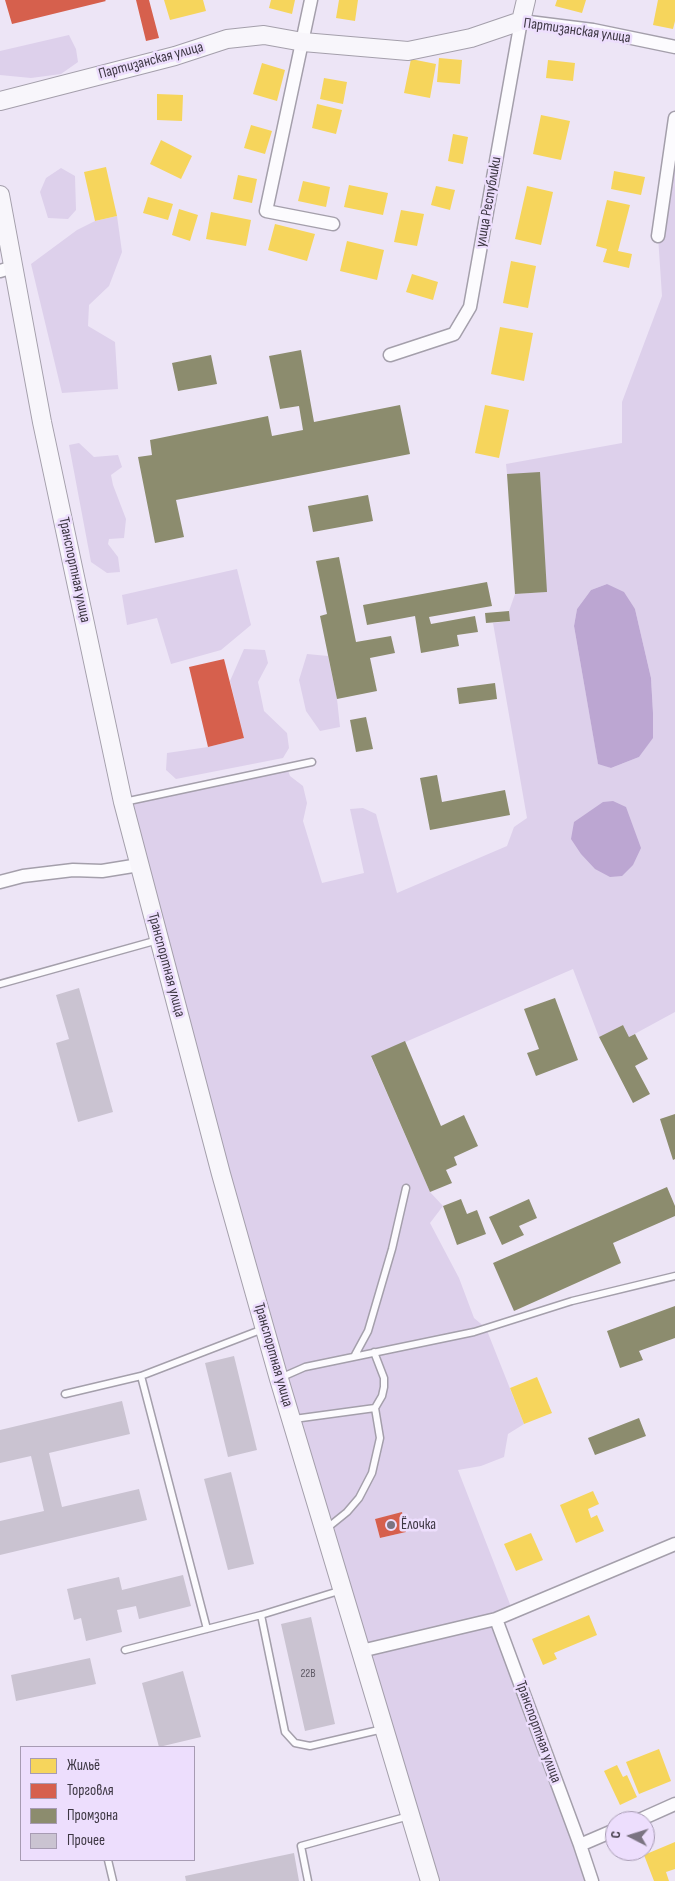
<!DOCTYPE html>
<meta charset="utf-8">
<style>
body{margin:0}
#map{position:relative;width:675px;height:1881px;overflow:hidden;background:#ede5f6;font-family:"Sofia Sans Condensed",sans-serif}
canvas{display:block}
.legend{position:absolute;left:20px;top:1746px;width:175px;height:115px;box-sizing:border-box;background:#eddefd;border:1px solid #a79bb3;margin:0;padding:6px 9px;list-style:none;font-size:15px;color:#3d3743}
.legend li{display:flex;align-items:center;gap:10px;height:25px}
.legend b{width:25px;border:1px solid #a79bb3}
.north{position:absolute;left:605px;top:1811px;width:50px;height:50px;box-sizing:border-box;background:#eddefd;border:1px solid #a79bb3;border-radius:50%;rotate:275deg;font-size:14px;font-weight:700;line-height:20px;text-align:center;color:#3d3743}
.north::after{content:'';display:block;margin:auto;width:18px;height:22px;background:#7b7482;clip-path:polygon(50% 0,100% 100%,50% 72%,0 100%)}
</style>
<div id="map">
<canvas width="675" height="1881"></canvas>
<ul class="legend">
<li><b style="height:14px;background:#f6d55c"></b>Жильё</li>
<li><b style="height:14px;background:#d6604d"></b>Торговля</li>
<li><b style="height:14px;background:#8c8c6e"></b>Промзона</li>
<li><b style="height:14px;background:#cac3d1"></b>Прочее</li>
</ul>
<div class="north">С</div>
</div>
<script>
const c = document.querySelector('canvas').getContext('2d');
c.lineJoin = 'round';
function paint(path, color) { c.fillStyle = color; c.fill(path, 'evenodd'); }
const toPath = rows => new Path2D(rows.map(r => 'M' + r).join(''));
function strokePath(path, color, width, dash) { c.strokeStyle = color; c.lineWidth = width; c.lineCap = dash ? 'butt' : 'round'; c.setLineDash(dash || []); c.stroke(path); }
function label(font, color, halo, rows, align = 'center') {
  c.font = font + ' "Sofia Sans Condensed",sans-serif'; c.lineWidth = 5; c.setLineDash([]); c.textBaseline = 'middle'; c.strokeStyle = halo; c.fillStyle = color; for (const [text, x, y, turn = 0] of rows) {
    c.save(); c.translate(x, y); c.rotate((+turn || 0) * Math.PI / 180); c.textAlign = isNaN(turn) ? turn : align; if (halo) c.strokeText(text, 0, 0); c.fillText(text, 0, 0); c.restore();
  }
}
const green = toPath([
 [69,35,76,49,78,62,61,74,31,78,0,75,0,51],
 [675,118,675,1012,629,1037,623,1025,599,1037,573,969,371,1057,430,1192,443,1206,430,1223,459,1278,474,1318,486,1328,524,1424,508,1434,504,1457,481,1466,458,1470,513,1612,497,1619,592,1881,430,1881,123,802,287,768,290,776,303,786,307,803,303,821,322,883,364,873,350,809,363,808,376,814,397,893,507,846,514,827,527,818,493,623,510,621,509,611,515,594,546,592,507,474,506,464,622,443,622,402,662,296,658,236],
 [607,584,635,609,651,678,653,713,653,737,639,757,611,768,598,763,574,626,577,609,591,590],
 [401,1513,406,1532,380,1538,375,1519],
 [61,168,75,176,76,210,68,219,48,218,40,192,46,178],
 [117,216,122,252,109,286,89,305,88,326,115,342,118,389,62,393,31,264,77,230,95,221],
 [79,443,94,457,118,455,122,467,111,475,113,485,126,519,124,538,109,539,108,544,118,557,120,572,107,573,91,562,69,445],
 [237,569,251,625,221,650,171,664,157,618,127,625,122,595],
 [244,649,265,650,268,663,258,682,264,711,287,733,289,748,283,758,176,779,166,770,167,753,208,747,244,738,230,681],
 [307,654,328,656,337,699,340,727,320,731,306,711,299,680]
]);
const water = toPath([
 [607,584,624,592,635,609,651,678,653,713,653,738,639,757,611,768,598,764,574,626,577,609,591,590],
 [613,801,626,807,641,848,633,865,622,876,610,877,595,869,581,854,571,839,574,822,603,802]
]);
const homes = toPath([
 [164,0,203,0,206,11,170,20],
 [271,0,295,0,292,14,269,8],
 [339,0,358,0,355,21,336,18],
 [557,0,586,0,582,13,555,6],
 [658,0,675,0,675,21,673,29,653,25],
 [439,58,462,60,460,84,437,82],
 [411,59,436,64,430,98,404,93],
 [548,60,575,63,573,81,546,78],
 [262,63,285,70,277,101,253,94],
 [324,78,347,82,343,104,320,99],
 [157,94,183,95,182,121,157,120],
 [317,104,342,110,336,134,312,128],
 [541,115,570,121,561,160,533,154],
 [251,125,272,131,265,154,244,148],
 [453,134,468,137,463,164,448,161],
 [161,140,192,156,181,179,150,164],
 [106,167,117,216,95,221,84,172],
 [614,171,645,177,641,195,611,189],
 [238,175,257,179,252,203,233,199],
 [303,181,330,187,326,207,298,201],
 [349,185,388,193,383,215,344,207],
 [436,186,455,190,450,210,431,205],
 [527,186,553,192,541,245,515,239],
 [148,197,173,204,168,220,143,213],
 [607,200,630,205,618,251,632,254,629,268,603,262,607,249,596,246],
 [179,209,198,215,190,241,172,235],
 [401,210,424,214,417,246,394,242],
 [211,212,251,220,246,246,206,239],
 [275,224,315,234,307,261,268,250],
 [347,241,384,250,377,280,340,271],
 [511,261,536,266,528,308,503,303],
 [412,274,438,282,433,300,406,292],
 [500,327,533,333,524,381,491,374],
 [485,405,509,410,499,458,475,453],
 [537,1377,552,1413,524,1424,510,1388],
 [593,1491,599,1504,588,1509,591,1518,597,1515,604,1531,576,1543,560,1505],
 [531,1533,543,1560,516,1571,504,1544],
 [589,1615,597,1635,554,1653,557,1659,543,1665,532,1639],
 [659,1749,671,1781,639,1794,626,1762],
 [617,1765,623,1777,627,1775,637,1797,620,1805,604,1771],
 [675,1842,675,1869,666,1872,669,1881,654,1881,644,1855]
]);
const shops = toPath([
 [5,0,105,0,106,1,12,24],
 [136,0,149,0,159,38,146,41],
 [224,659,244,738,208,747,189,667],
 [402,1512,406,1532,380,1538,375,1519]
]);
const industry = toPath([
 [301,350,314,422,400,405,410,454,176,500,184,537,155,543,138,457,152,455,150,440,268,416,272,436,303,430,299,406,280,409,269,356],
 [211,355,217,384,178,391,172,363],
 [540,472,547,592,515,594,507,474],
 [368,495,373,521,313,532,308,506],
 [339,557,356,642,391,636,395,653,370,658,377,691,337,699,320,616,327,614,316,561],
 [487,582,492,606,429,617,431,624,475,616,478,632,457,635,459,646,421,653,415,616,367,625,363,605],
 [509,611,510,621,486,623,485,613],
 [495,683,497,699,459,704,457,688],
 [366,717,373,749,356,752,350,720],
 [437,775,442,802,505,790,510,815,430,830,420,778],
 [555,998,578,1060,536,1076,527,1053,539,1049,524,1009],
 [623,1025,629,1037,635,1034,648,1059,635,1066,650,1094,633,1103,599,1037],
 [405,1041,441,1126,464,1115,478,1146,454,1157,457,1165,446,1170,452,1183,430,1192,371,1056],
 [675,1114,675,1159,673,1160,660,1119],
 [667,1187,675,1206,675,1216,613,1243,621,1263,514,1311,493,1263],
 [461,1199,467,1214,477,1210,486,1234,457,1245,443,1206],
 [529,1199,537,1218,519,1226,524,1235,502,1245,489,1217],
 [675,1306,675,1338,639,1351,643,1360,620,1368,607,1331],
 [639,1418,646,1436,595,1455,588,1438]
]);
const building = toPath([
 [79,988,113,1112,78,1122,56,1043,69,1039,56,995],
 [234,1356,257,1450,228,1457,205,1363],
 [122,1401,130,1434,49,1453,62,1507,139,1489,147,1520,0,1555,0,1521,44,1511,31,1456,0,1463,0,1430],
 [231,1472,254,1564,228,1570,204,1479],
 [183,1575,191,1606,139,1619,136,1606,117,1610,122,1632,86,1641,81,1618,74,1620,67,1589,119,1577,122,1590],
 [311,1617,335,1724,305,1731,281,1624],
 [90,1658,96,1684,16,1701,11,1675],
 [183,1671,201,1737,159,1747,142,1683],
 [294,1853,299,1881,186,1881,185,1876]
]);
const lane = toPath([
 [124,802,312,762],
 [0,984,158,940],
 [374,1352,384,1378,384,1387,382,1396,375,1408],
 [355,1355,368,1331,392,1249,406,1188],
 [141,1376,263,1329],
 [280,1378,305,1367,474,1332,572,1301,675,1276],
 [65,1394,141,1376,207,1629],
 [294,1419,375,1408,380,1438,372,1473,359,1498,347,1512,326,1529],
 [261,1615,285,1732,295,1743,310,1746,383,1729],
 [125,1650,261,1615,342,1590],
 [108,1860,113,1881],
 [308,1881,301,1846,409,1816]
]);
const street = toPath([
 [311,0,266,211,333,224],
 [658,236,675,118],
 [0,271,13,267],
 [390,355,454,334,470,307,521,21,593,30,675,47],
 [0,882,23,876,73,870,102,871,139,865],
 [496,1619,580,1845,592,1881],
 [361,1651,496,1619,675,1544],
 [637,1821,675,1804],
 [580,1845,615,1830]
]);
const secondary = toPath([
 [0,101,175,56,227,39,264,35,303,42,408,51,471,38,521,21,526,0],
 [0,195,42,422,123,802,221,1174,279,1379,430,1881]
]);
const markers = [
 [391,1525,5,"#7b7482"]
];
const numberNames = [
 ["22В",308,1674]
];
const streetNames = [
 ["Партизанская улица",577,31,8],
 ["Партизанская улица",151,61,-15],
 ["улица Республики",489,202,-80],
 ["Транспортная улица",74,570,78],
 ["Транспортная улица",166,965,75],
 ["Транспортная улица",273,1355,74],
 ["Транспортная улица",538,1732,70]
];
const poiNames = [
 ["Ёлочка",401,1525]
];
paint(green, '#ddd0eb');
paint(water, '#bca6d2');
paint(homes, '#f6d55c');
paint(shops, '#d6604d');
paint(industry, '#8c8c6e');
paint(building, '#cac3d1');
strokePath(lane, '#a49fab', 9);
strokePath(street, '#a49fab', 15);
strokePath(secondary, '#a49fab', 20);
strokePath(lane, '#fcfbfe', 6);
strokePath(street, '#fcfbfe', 12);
strokePath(secondary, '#f8f6fb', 18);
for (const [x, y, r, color] of markers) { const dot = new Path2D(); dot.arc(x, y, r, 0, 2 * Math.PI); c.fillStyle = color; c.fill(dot); strokePath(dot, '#eddefd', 2); }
label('12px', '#605a66', null, numberNames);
label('15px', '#3d3743', '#eddefd', streetNames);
label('15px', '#3d3743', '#eddefd', poiNames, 'left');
</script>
